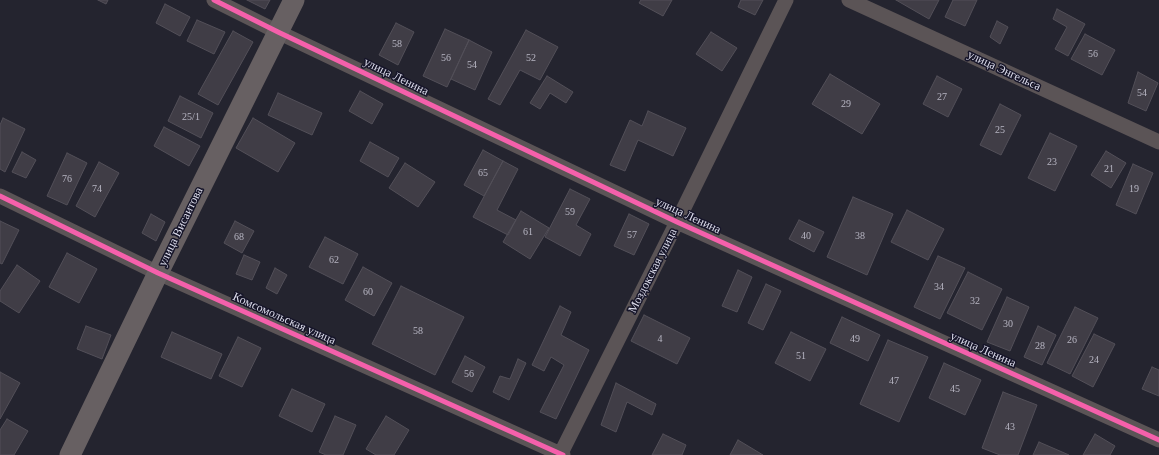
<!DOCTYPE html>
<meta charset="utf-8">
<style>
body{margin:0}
canvas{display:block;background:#24242f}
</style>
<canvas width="1159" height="455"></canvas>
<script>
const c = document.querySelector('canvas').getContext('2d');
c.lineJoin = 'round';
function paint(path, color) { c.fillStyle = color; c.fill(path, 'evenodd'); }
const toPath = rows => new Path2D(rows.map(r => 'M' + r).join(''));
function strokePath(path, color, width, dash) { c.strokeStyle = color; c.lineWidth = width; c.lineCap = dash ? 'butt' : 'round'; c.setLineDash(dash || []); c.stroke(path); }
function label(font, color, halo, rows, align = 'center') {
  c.font = font + ' Georgia,serif'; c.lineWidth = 3; c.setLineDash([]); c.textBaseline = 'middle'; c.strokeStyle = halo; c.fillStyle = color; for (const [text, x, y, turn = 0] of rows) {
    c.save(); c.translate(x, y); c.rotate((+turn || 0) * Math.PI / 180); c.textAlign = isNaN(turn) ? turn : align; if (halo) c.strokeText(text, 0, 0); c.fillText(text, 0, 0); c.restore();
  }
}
const building = toPath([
 [98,0,108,0,106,4,98,0],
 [247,0,270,0,265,9,247,0],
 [641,0,672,0,663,16,639,3,641,0],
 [741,0,763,0,755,15,738,7,741,0],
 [896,0,939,0,929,19,896,0],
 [953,0,977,0,965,26,945,17,953,0],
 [165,4,190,17,180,36,156,23,165,4],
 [1057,9,1085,24,1068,56,1055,49,1067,27,1053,19,1057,9],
 [197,20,225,32,214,54,187,41,197,20],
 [997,21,1008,27,1000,44,990,37,997,21],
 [396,23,414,32,398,65,379,55,396,23],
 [445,29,469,40,447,87,423,76,445,29],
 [526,30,558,47,540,80,520,70,500,105,488,99,526,30],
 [233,31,253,42,218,105,198,94,233,31],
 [711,32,737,48,722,71,696,54,711,32],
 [1085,34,1115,50,1102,75,1071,59,1085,34],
 [469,40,492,52,475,90,451,79,469,40],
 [1138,72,1158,83,1146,111,1128,103,1138,72],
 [830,74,880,104,862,134,812,104,830,74],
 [547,76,573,92,566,103,550,93,540,109,530,103,547,76],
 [937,76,962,89,948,117,923,104,937,76],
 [360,91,383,104,372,124,349,111,360,91],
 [278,93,322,113,312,135,268,115,278,93],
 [180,96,213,113,201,138,168,121,180,96],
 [1000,104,1021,115,1001,155,980,145,1000,104],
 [648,111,686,128,673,156,638,140,625,171,610,165,630,120,642,126,648,111],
 [3,118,25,129,5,172,0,169,0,125,3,118],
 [253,118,295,143,278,172,236,148,253,118],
 [164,127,200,146,189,166,154,146,164,127],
 [1050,133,1077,146,1055,191,1028,178,1050,133],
 [370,142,399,158,388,177,360,161,370,142],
 [483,150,503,161,484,196,464,185,483,150],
 [1106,151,1126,163,1111,188,1091,175,1106,151],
 [22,152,36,160,26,178,12,172,22,152],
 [67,153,87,163,67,205,47,196,67,153],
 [503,161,518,169,497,210,516,220,508,235,473,217,503,161],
 [99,162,119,173,95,217,76,206,99,162],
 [405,163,435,182,418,207,389,188,405,163],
 [1133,164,1153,173,1136,214,1116,205,1133,164],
 [570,189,590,199,576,225,591,234,580,256,545,237,570,189],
 [853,197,893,214,867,275,827,257,853,197],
 [907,210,944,229,928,260,891,242,907,210],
 [521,211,549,228,530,259,503,242,521,211],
 [151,214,165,222,156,241,142,233,151,214],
 [629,214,649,224,634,255,614,246,629,214],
 [799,220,824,232,814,252,789,239,799,220],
 [0,221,19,230,2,264,0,263,0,221],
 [235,221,254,231,242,253,224,243,235,221],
 [325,237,358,254,343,284,309,267,325,237],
 [67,253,97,269,79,303,49,287,67,253],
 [244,255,260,262,252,280,236,274,244,255],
 [938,256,965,268,940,319,914,307,938,256],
 [17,265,40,281,19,313,0,301,0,291,17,265],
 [363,267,392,283,374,316,345,300,363,267],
 [275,268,287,275,277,294,266,288,275,268],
 [738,270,752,277,737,312,722,306,738,270],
 [968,272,1002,289,982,330,947,313,968,272],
 [766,284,781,291,763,330,748,323,766,284],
 [401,286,464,317,435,375,372,344,401,286],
 [1007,297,1029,307,1010,351,987,342,1007,297],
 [560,306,571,312,561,335,589,350,556,419,540,412,564,365,551,357,544,371,532,365,560,306],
 [1075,307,1098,318,1070,374,1047,363,1075,307],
 [644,315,690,338,677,364,631,341,644,315],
 [842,317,880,335,868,361,830,343,842,317],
 [86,326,111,335,102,359,77,349,86,326],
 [1038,326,1056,335,1042,365,1024,357,1038,326],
 [172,332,222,354,211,379,161,357,172,332],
 [791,332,826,349,810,381,775,363,791,332],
 [1094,334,1115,344,1093,387,1072,376,1094,334],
 [238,337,261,348,242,387,219,376,238,337],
 [888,340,928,357,899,422,860,404,888,340],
 [465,356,485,367,472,392,452,382,465,356],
 [518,359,526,363,509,400,493,392,500,376,510,379,518,359],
 [944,363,981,380,965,415,929,398,944,363],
 [1152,367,1159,370,1159,396,1142,389,1152,367],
 [0,372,20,383,0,419,0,372],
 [616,383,656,404,652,415,627,402,616,432,601,425,616,383],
 [292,389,325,404,312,432,279,416,292,389],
 [1003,392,1037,405,1018,455,1000,455,982,448,1003,392],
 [335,416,356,425,343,455,326,455,319,452,335,416],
 [386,416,409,430,394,455,376,455,366,449,386,416],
 [7,419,28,431,14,455,0,455,0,430,7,419],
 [663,434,686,445,682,455,652,455,663,434],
 [1095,434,1115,446,1110,455,1083,455,1095,434],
 [738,440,763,455,730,455,738,440],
 [1039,442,1069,455,1033,455,1039,442]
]);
const street = toPath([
 [214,0,278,32,677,222,1159,440],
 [849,0,1159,142],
 [0,196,158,273,563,455],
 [560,455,677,222,786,0]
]);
const secondary = toPath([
 [70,455,158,273,294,0]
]);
const cycleway = toPath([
 [214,0,278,32,677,222,1159,440],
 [0,196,158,273,563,455]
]);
const numberNames = [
 ["58",397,44],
 ["56",1093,54],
 ["56",446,58],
 ["52",531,58],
 ["54",472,65],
 ["54",1142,93],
 ["27",942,97],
 ["29",846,104],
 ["25/1",191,117],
 ["25",1000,130],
 ["23",1052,162],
 ["21",1109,169],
 ["65",483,173],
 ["76",67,179],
 ["74",97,189],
 ["19",1134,189],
 ["59",570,212],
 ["61",528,232],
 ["57",632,235],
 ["40",806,236],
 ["38",860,236],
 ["68",239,237],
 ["62",334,260],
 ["34",939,287],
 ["60",368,292],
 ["32",975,301],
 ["30",1008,324],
 ["58",418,331],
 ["4",660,339],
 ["49",855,339],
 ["26",1072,340],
 ["28",1040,346],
 ["51",801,356],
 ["24",1094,360],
 ["56",469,374],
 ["47",894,381],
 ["45",955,389],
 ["43",1010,427]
];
const streetNames = [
 ["улица Энгельса",1004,71,25],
 ["улица Ленина",396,77,26],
 ["улица Ленина",688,216,25],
 ["улица Висаитова",181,227,-64],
 ["Моздокская улица",653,271,-63],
 ["Комсомольская улица",284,319,24],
 ["улица Ленина",983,350,24]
];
paint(building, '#403d46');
strokePath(building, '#524f58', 1);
strokePath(street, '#5b5456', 15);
strokePath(secondary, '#676062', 21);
strokePath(cycleway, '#f560ab', 5);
label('10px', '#b6b5c2', null, numberNames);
label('12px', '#ddddec', '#161529', streetNames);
</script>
